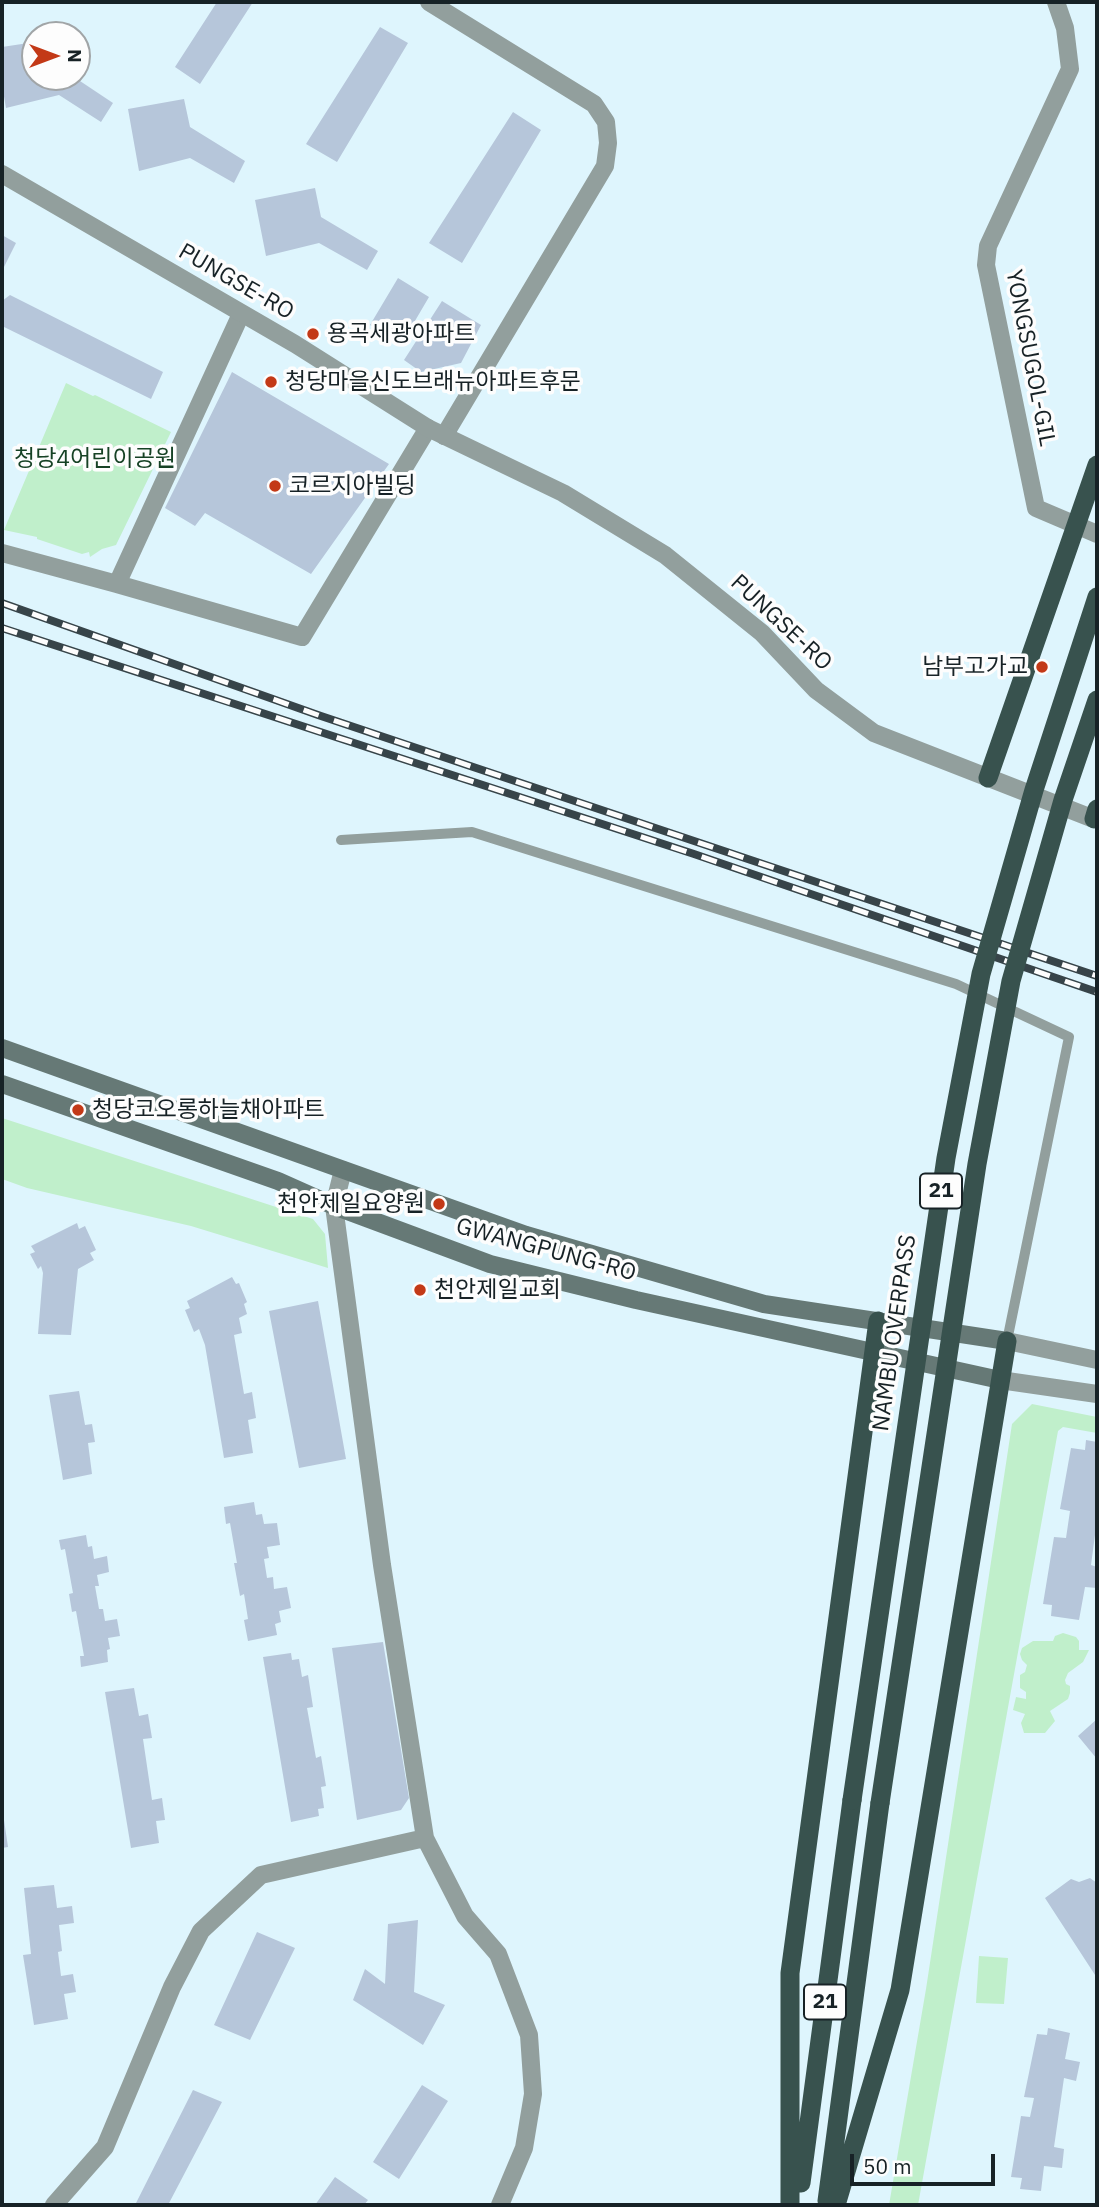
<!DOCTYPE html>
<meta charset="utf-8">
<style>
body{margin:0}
#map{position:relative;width:1099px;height:2207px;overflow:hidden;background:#def5fd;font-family:"IBM Plex Sans",sans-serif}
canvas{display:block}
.frame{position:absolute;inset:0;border:4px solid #172226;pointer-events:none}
.north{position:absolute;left:21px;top:21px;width:70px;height:70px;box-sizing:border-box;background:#fdfdfd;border:2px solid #a1a5a7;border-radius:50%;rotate:90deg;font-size:19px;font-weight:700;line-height:28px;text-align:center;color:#172226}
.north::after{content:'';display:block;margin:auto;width:24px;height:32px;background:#c33917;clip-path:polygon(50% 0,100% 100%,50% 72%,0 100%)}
.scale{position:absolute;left:850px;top:2154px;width:145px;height:32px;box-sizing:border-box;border:4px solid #172226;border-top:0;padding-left:9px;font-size:21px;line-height:24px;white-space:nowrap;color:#172226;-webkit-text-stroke:5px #fdfdfd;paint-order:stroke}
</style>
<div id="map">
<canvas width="1099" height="2207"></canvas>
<div class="frame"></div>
<div class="north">N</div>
<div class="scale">50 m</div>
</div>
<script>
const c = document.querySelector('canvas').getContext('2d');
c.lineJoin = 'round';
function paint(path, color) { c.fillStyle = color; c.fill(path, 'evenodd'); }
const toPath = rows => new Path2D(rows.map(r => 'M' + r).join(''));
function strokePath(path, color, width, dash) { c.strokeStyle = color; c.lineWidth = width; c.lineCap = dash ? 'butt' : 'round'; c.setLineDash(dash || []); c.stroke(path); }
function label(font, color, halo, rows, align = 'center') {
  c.font = font + ' "IBM Plex Sans","Noto Sans KR",sans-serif'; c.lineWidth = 7; c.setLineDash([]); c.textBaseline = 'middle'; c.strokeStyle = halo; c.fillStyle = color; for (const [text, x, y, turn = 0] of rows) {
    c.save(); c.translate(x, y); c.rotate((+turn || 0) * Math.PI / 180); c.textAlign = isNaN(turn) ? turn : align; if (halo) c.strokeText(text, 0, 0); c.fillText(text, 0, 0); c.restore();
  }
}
const green = toPath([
 [66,383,93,396,95,395,171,432,116,545,102,549,90,557,89,552,82,554,37,539,37,537,4,530],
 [2,1118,313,1219,325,1234,328,1268,191,1226,27,1188,2,1179],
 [1032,1404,1097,1417,1097,1433,1063,1427,1058,1431,918,2205,889,2205,926,1989,1012,1424],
 [1063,1633,1076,1637,1079,1641,1079,1650,1089,1650,1083,1662,1068,1673,1065,1680,1066,1684,1070,1686,1070,1693,1068,1699,1050,1711,1055,1721,1045,1733,1024,1733,1021,1723,1025,1714,1013,1710,1016,1697,1026,1699,1026,1692,1020,1688,1020,1675,1025,1672,1027,1665,1022,1660,1020,1654,1022,1648,1033,1641,1053,1641,1055,1636],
 [979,1956,1008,1958,1004,2004,976,2003]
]);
const building = toPath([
 [217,2,253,2,200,84,175,67],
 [380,27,408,43,337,162,306,144],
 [35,42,35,77,74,77,113,103,101,122,59,95,6,108,2,85,2,47],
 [184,99,190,127,245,161,234,183,190,158,139,171,128,109],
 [513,112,541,130,462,263,429,243],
 [315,188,321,217,378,251,367,270,319,243,266,256,255,200],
 [2,235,16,243,2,271],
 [398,278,429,297,402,343,370,325],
 [10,295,163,372,151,399,2,326,2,301],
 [442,301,481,325,461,363,421,372,404,360],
 [232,372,389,464,311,574,205,513,195,526,165,508],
 [77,1223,79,1229,85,1226,96,1250,90,1253,94,1260,78,1269,71,1335,38,1334,43,1273,41,1266,38,1269,30,1254,35,1252,31,1246],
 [232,1277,236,1284,239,1283,247,1302,244,1304,247,1314,239,1318,242,1333,234,1335,244,1394,252,1392,256,1418,248,1420,253,1453,224,1458,205,1345,199,1329,194,1332,185,1310,190,1308,187,1301],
 [318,1301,346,1459,299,1468,269,1311],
 [79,1391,85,1425,92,1424,95,1442,88,1443,92,1474,63,1480,49,1395],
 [1086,1440,1097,1442,1097,1520,1091,1565,1097,1567,1097,1588,1085,1587,1079,1620,1051,1616,1052,1605,1043,1604,1054,1537,1066,1538,1070,1511,1060,1509,1071,1448,1085,1450],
 [254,1502,256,1515,262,1514,264,1524,277,1523,280,1545,267,1547,269,1558,264,1559,267,1578,273,1577,274,1589,287,1587,291,1608,279,1611,281,1622,275,1624,277,1635,248,1641,244,1620,248,1619,244,1594,240,1596,234,1563,237,1563,230,1523,226,1524,224,1507],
 [86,1535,88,1547,92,1546,94,1559,107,1556,109,1572,97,1575,99,1586,95,1586,99,1609,103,1609,105,1621,117,1619,120,1636,108,1638,110,1649,107,1650,108,1662,81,1667,80,1656,84,1656,76,1611,72,1612,69,1594,73,1593,65,1549,61,1550,59,1540],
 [383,1642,409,1798,401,1810,357,1820,332,1648],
 [291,1653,292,1660,299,1659,302,1677,308,1675,313,1707,307,1708,316,1758,321,1756,326,1786,321,1787,324,1808,318,1809,319,1816,291,1822,263,1657],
 [134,1688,139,1716,148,1714,152,1738,143,1739,152,1800,162,1798,165,1820,156,1821,159,1843,131,1848,105,1692],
 [1097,1719,1097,1759,1078,1736],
 [3,1813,8,1847,2,1848,2,1814],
 [1090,1878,1097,1883,1097,1978,1045,1898,1071,1879,1079,1882],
 [54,1885,57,1908,72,1906,74,1923,59,1925,62,1951,58,1952,61,1976,73,1974,76,1992,64,1994,68,2019,34,2025,23,1955,31,1954,24,1888],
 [418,1920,414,1992,445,2005,423,2045,353,2000,365,1969,385,1984,388,1924],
 [257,1932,295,1948,250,2040,214,2025],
 [1048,2028,1070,2033,1065,2059,1080,2062,1076,2081,1064,2078,1054,2147,1064,2149,1062,2168,1044,2166,1041,2191,1020,2189,1022,2178,1011,2177,1021,2116,1030,2117,1034,2098,1024,2097,1037,2034,1047,2035],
 [422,2085,448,2101,399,2179,373,2162],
 [193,2090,222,2102,168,2205,135,2205],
 [335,2177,368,2200,364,2205,315,2205]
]);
const service = toPath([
 [341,840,472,832,956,984,1069,1037,1007,1341]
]);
const minor = toPath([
 [429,2,594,104,606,122,608,143,605,166,444,436],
 [1056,2,1065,28,1070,69,988,246,986,265,1036,508,1097,534],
 [2,553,117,584,241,314],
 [117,584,302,637,428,428],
 [425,1838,465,1916,498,1954,529,2035,533,2094,524,2148,500,2205],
 [54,2205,105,2147,172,1987,201,1931,261,1875,425,1838,382,1565,334,1206,343,1170]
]);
const tertiary = toPath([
 [2,174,295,344,428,428,563,493,665,555,762,633,816,690,874,733,1094,819],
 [1007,1341,1097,1360],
 [1000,1380,1097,1394]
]);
const secondary = toPath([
 [2,1048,526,1235,764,1304,1007,1341],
 [2,1084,278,1181,334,1206,490,1264,636,1300,1000,1380]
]);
const trunk = toPath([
 [988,778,1097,465],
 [1094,819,1097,809],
 [801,2183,852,1800],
 [827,2201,880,1803],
 [790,2205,790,1973,878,1321],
 [836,2205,900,1990,1007,1341]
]);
const rail = toPath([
 [2,603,318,715,1097,976],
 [2,628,694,854,1097,992]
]);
const trunkBridge = toPath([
 [852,1800,946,1158,981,974,1034,790,1097,597],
 [880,1803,977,1164,1011,981,1063,800,1097,700]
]);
const markers = [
 [313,334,7,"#c33917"],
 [271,382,7,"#c33917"],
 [275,486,7,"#c33917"],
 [1042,667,7,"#c33917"],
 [78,1110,7,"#c33917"],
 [439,1204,7,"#c33917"],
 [420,1290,7,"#c33917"]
];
const shields = [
 [941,1191,42],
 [825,2002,42]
];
const shieldNames = [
 ["21",941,1191],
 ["21",825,2002]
];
const streetNames = [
 ["PUNGSE-RO",236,282,30],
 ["YONGSUGOL-GIL",1030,358,79],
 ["PUNGSE-RO",781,623,43],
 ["GWANGPUNG-RO",546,1250,15],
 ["NAMBU OVERPASS",895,1333,-82]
];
const poiNames = [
 ["용곡세광아파트",327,334],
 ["청당마을신도브래뉴아파트후문",285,382],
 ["코르지아빌딩",289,486],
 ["남부고가교",1028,667,"right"],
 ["청당코오롱하늘채아파트",92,1110],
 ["천안제일요양원",425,1204,"right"],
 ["천안제일교회",434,1290]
];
const parkNames = [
 ["청당4어린이공원",95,459]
];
paint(green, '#c0efcb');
paint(building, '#b6c6da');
strokePath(service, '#929f9d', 10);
strokePath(minor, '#929f9d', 18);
strokePath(tertiary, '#929f9d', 18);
strokePath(secondary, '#667976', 18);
strokePath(trunk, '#38524e', 19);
strokePath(rail, '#374449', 8);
strokePath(rail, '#fdfdfd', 5, [16]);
strokePath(trunkBridge, '#38524e', 19);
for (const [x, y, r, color] of markers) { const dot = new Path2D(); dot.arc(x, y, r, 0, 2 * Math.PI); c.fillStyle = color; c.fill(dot); strokePath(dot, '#fdfdfd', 2.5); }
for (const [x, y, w] of shields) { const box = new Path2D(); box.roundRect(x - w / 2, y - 17.5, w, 35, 5); c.fillStyle = '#fdfdfd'; c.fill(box); strokePath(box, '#172226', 2); }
label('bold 21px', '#172226', null, shieldNames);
label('23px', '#172226', '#fdfdfd', streetNames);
label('23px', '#172226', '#fdfdfd', poiNames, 'left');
label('23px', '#164225', '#fdfdfd', parkNames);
</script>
